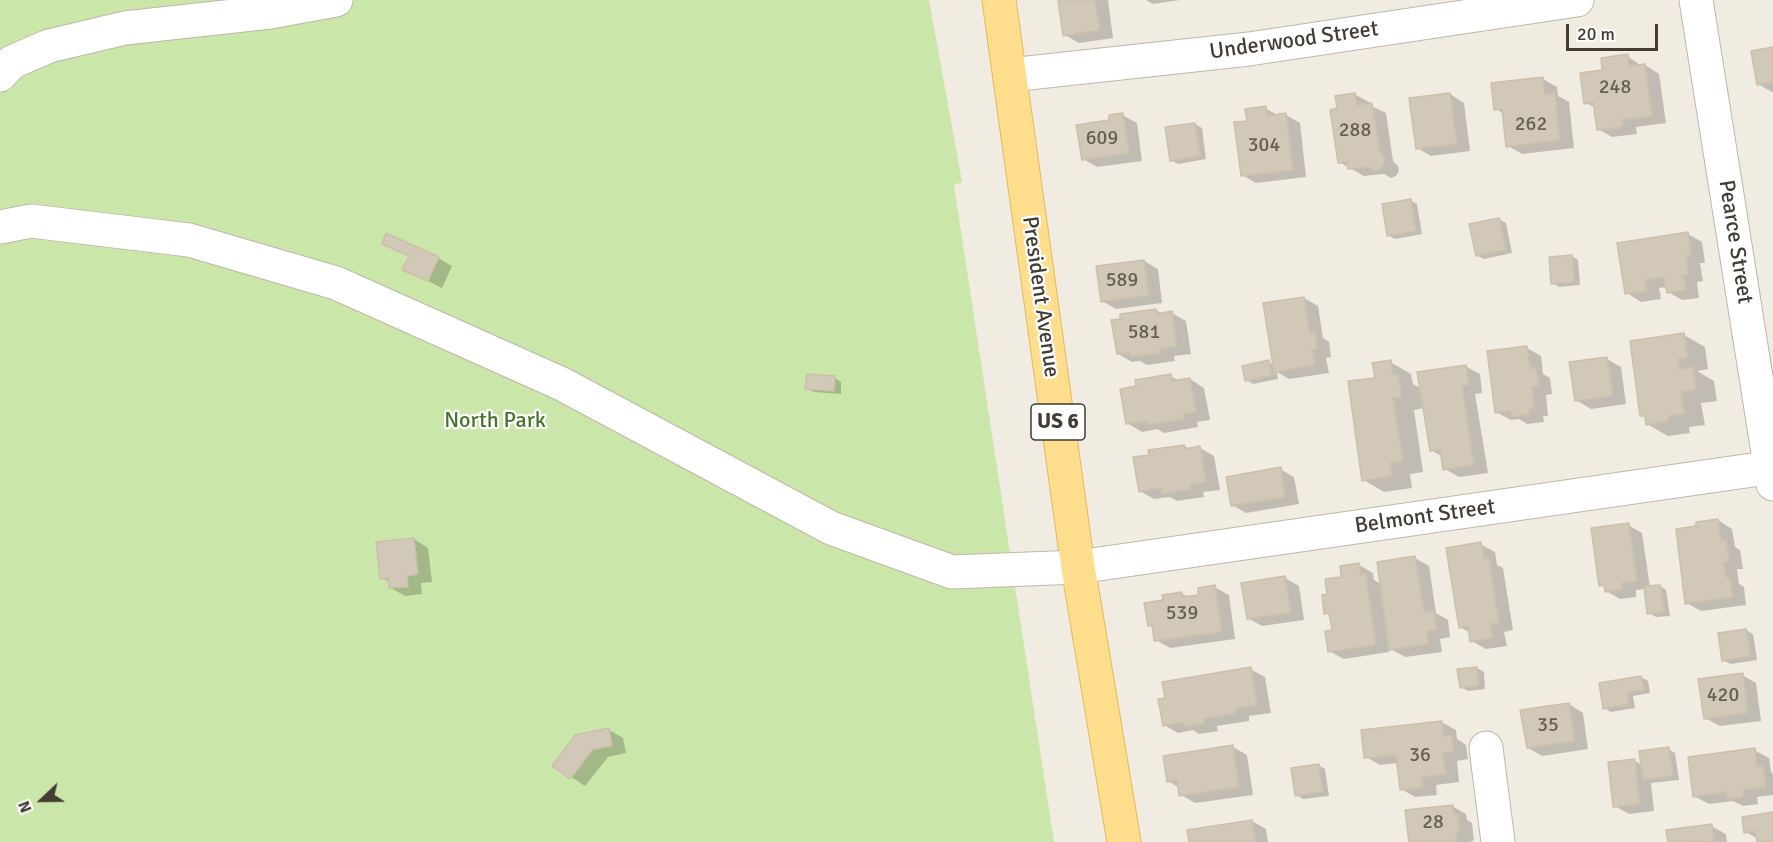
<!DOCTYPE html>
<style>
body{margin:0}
#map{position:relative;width:1773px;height:842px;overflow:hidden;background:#f1ece2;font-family:Signika,sans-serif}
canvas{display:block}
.north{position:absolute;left:12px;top:770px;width:60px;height:60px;-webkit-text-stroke:4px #fff;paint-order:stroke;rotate:248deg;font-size:16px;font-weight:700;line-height:24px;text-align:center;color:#423c32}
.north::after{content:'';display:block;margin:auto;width:21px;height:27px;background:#423c32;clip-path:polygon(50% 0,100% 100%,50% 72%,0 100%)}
.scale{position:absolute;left:1566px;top:24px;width:92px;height:27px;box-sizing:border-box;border:3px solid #423c32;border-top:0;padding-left:8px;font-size:18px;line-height:21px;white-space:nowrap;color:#423c32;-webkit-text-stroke:4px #fff;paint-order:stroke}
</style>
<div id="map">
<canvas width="1773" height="842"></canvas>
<div class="north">N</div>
<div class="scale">20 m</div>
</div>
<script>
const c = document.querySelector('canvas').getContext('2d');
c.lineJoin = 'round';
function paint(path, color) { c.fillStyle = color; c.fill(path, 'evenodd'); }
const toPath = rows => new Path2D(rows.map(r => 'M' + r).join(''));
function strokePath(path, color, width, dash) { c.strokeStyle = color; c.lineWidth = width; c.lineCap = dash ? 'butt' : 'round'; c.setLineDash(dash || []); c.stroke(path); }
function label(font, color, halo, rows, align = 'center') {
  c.font = font + ' Signika,sans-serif'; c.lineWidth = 4.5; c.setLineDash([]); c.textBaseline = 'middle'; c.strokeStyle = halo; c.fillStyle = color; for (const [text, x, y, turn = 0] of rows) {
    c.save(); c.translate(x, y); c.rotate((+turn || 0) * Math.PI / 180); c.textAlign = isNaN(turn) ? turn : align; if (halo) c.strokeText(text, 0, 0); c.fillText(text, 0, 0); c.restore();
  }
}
const green = toPath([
 [0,0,929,0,962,182,954,185,1054,842,0,842]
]);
const shadow = toPath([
 [1060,0,1108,0,1113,38,1079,43,1065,35],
 [1146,0,1180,0,1153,4],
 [1773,49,1773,92,1772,92,1758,84],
 [1627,56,1642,66,1645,65,1659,74,1666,123,1636,127,1637,134,1612,137,1598,129,1596,108,1586,103,1603,71],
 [1543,79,1557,87,1558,96,1569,102,1574,148,1522,154,1508,146,1504,114,1496,109],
 [1354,94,1369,102,1369,105,1386,113,1393,161,1398,166,1399,171,1396,176,1391,178,1384,174,1364,176,1339,162,1338,110],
 [1450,94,1464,103,1470,151,1431,156,1417,148],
 [1265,108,1279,116,1286,115,1300,123,1306,177,1256,183,1242,175,1248,122],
 [1122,115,1137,123,1142,161,1097,167,1083,159,1111,121],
 [1195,124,1202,128,1206,159,1178,164,1171,160],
 [1410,200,1417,204,1422,234,1395,239,1388,235],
 [1499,219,1506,223,1512,253,1484,259,1478,256],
 [1688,234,1702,242,1705,263,1700,263,1703,281,1697,282,1699,298,1682,300,1668,292,1667,287,1659,288,1661,299,1641,302,1627,293],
 [384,243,438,258,452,266,442,288,404,269,410,257],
 [1572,256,1578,260,1580,285,1559,287,1553,283],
 [1144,261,1158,269,1162,303,1116,309,1102,301],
 [1304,298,1318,306,1323,338,1329,342,1331,357,1326,358,1329,373,1289,379,1277,372,1278,379,1253,384,1246,380,1269,362,1274,365],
 [1156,310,1163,314,1172,313,1186,321,1191,354,1174,356,1175,361,1147,365,1140,361,1132,362,1118,354,1122,320],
 [1684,335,1705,347,1708,369,1697,371,1714,381,1717,401,1701,403,1705,425,1689,427,1690,433,1668,436,1647,424,1646,418,1642,415],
 [1527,348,1541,356,1543,374,1550,378,1552,394,1546,395,1548,416,1543,416,1544,422,1527,424,1519,419,1511,420,1496,412],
 [1607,359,1621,367,1626,404,1591,409,1576,400],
 [1390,362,1411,374,1413,384,1422,389,1465,366,1480,374,1482,393,1475,394,1488,473,1459,477,1445,469,1443,457,1431,450,1424,408,1414,410,1423,472,1410,474,1412,488,1384,492,1364,480,1376,379],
 [1170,376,1180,381,1190,379,1204,388,1210,420,1197,422,1198,427,1164,433,1157,429,1142,432,1127,423],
 [835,378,841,382,841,394,814,392,807,388],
 [1184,446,1190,449,1200,448,1214,456,1220,490,1203,492,1204,497,1177,501,1170,497,1154,499,1140,491],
 [1280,469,1294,477,1299,504,1246,513,1232,505],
 [1718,520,1732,529,1735,547,1740,550,1743,569,1737,569,1739,584,1744,587,1746,605,1701,611,1687,603,1697,528],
 [1628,525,1642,533,1650,587,1660,586,1666,590,1670,616,1656,617,1649,613,1646,589,1636,590,1636,597,1620,599,1606,591,1606,588,1601,585],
 [414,539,428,548,432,582,421,583,422,594,405,596,391,588,390,582,382,578],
 [1480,544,1495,552,1497,565,1503,568,1513,630,1504,632,1507,646,1486,649,1472,641,1470,633,1460,627],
 [1415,558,1429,566,1436,613,1448,620,1450,637,1440,639,1442,652,1405,657,1389,648,1389,652,1344,659,1329,651,1334,631,1331,616,1326,613,1328,595,1343,579,1359,565,1373,573,1374,580,1381,584],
 [1285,578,1299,586,1304,620,1262,626,1248,618],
 [1214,587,1229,595,1235,639,1170,648,1156,640,1154,628,1149,625,1165,601,1181,593,1189,598,1200,596],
 [1746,630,1753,634,1757,660,1731,664,1724,661],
 [1477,668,1484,672,1485,689,1468,691,1461,687],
 [1250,669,1265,677,1271,713,1249,716,1249,721,1217,726,1218,731,1199,734,1193,730,1178,733,1164,725],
 [1742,675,1756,683,1761,721,1720,726,1705,718],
 [1641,677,1648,681,1650,693,1633,696,1635,708,1611,712,1604,708],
 [1569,704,1583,713,1588,749,1542,756,1528,748],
 [1441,722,1456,730,1457,739,1466,745,1468,759,1457,761,1459,782,1436,785,1437,795,1415,797,1401,789,1398,763,1380,765,1366,757],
 [609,730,623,738,626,753,608,757,585,786,555,766],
 [1233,747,1247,755,1253,795,1195,803,1181,795,1180,788,1168,781],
 [1668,749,1675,753,1679,780,1651,783,1654,811,1629,814,1615,806,1635,761,1642,765],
 [1754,750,1769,758,1771,772,1773,774,1773,795,1757,797,1758,804,1743,806,1733,801,1709,804,1694,796],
 [1318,765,1325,769,1329,796,1303,799,1296,795],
 [1452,806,1466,814,1467,820,1472,823,1474,840,1470,842,1410,842],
 [1773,814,1773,842,1758,842,1758,839,1746,832],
 [1252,821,1266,829,1268,842,1191,842],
 [1711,826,1726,834,1727,842,1669,841]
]);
const building = toPath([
 [1058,0,1095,0,1100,30,1063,36,1058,0],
 [1773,47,1773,82,1757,85,1751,51,1773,47],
 [1628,54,1629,66,1645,64,1652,116,1622,120,1623,127,1597,130,1593,102,1584,104,1580,73,1602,70,1601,58,1628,54],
 [1543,77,1545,94,1555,93,1560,140,1506,147,1502,109,1494,110,1491,83,1543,77],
 [1355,93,1357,105,1372,103,1380,152,1384,156,1385,163,1382,168,1376,171,1368,167,1348,169,1347,162,1338,163,1330,110,1337,108,1335,96,1355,93],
 [1450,93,1457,144,1416,149,1409,98,1450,93],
 [1266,106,1267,116,1286,113,1293,170,1241,176,1234,122,1247,121,1245,109,1266,106],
 [1123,113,1129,153,1082,160,1076,125,1109,120,1109,115,1123,113],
 [1195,123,1200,156,1170,161,1165,127,1195,123],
 [1411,199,1416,231,1387,236,1382,204,1411,199],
 [1499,218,1506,250,1476,256,1469,224,1499,218],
 [1688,232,1691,255,1686,256,1689,274,1683,275,1686,290,1667,293,1664,277,1646,280,1647,291,1625,294,1617,243,1688,232],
 [386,233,439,257,428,281,402,270,409,256,382,244,386,233],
 [1572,255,1574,282,1551,284,1549,257,1572,255],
 [1144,260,1149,295,1101,302,1096,266,1144,260],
 [1304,297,1310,333,1315,332,1317,349,1312,350,1315,365,1274,372,1263,303,1304,297],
 [1156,309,1157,314,1172,311,1177,346,1160,349,1161,353,1131,357,1130,353,1117,354,1111,320,1120,319,1120,314,1156,309],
 [1684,333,1688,358,1678,359,1680,369,1693,367,1696,390,1681,392,1684,414,1669,416,1669,421,1646,425,1645,416,1640,416,1630,341,1684,333],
 [1527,346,1530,368,1536,368,1539,386,1532,387,1535,408,1529,409,1530,414,1511,417,1511,411,1495,413,1487,351,1527,346],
 [1607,357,1613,396,1575,401,1569,362,1607,357],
 [1269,360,1272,375,1245,381,1242,366,1269,360],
 [1391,360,1393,375,1398,374,1402,397,1393,398,1403,461,1390,463,1392,476,1362,481,1348,381,1375,378,1372,363,1391,360],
 [1466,365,1469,385,1462,386,1474,465,1443,470,1440,450,1430,451,1417,372,1466,365],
 [807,374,835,376,834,391,805,389,807,374],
 [1171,374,1172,381,1190,378,1196,412,1184,414,1185,419,1148,425,1147,421,1126,424,1120,389,1136,386,1135,380,1171,374],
 [1184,445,1185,449,1200,446,1206,482,1190,485,1190,489,1162,494,1161,488,1139,492,1133,457,1149,455,1148,450,1184,445],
 [1281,467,1285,497,1231,506,1226,477,1281,467],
 [1718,519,1721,541,1726,540,1729,561,1723,562,1726,577,1730,577,1733,597,1685,604,1676,529,1696,526,1696,522,1718,519],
 [1629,523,1637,581,1622,583,1622,589,1605,592,1604,585,1599,586,1591,528,1629,523],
 [414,538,418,574,407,576,408,587,389,588,388,578,380,579,376,542,414,538],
 [1481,542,1484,559,1489,558,1499,623,1491,624,1493,638,1470,642,1468,626,1459,628,1446,548,1481,542],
 [1415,556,1424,612,1434,610,1437,630,1427,631,1429,644,1389,650,1377,562,1415,556],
 [1359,563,1361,575,1366,574,1376,645,1328,652,1325,631,1332,630,1329,613,1324,614,1322,595,1327,594,1325,579,1341,577,1340,566,1359,563],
 [1285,576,1291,613,1247,619,1241,583,1285,576],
 [1215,585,1222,632,1154,641,1152,625,1148,626,1144,603,1163,600,1162,595,1182,592,1182,597,1198,595,1198,588,1215,585],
 [1660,585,1664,612,1647,614,1644,586,1660,585],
 [1746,629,1751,656,1722,661,1718,633,1746,629],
 [1251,667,1257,705,1235,709,1236,713,1204,719,1205,723,1184,727,1183,722,1163,726,1158,699,1165,698,1162,682,1251,667],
 [1477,667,1479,686,1460,688,1457,669,1477,667],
 [1743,673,1748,713,1704,719,1698,679,1743,673],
 [1641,676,1644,690,1627,693,1629,704,1603,709,1599,683,1641,676],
 [1569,703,1575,741,1527,748,1520,710,1569,703],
 [1442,721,1443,736,1452,735,1454,752,1443,753,1446,774,1422,777,1423,787,1400,790,1396,755,1364,758,1361,730,1442,721],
 [609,728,612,746,593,749,570,779,552,766,575,735,609,728],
 [1233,745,1239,787,1179,796,1177,780,1167,782,1163,756,1233,745],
 [1669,747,1673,776,1643,780,1639,751,1669,747],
 [1755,748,1757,767,1763,766,1766,787,1743,790,1744,797,1727,799,1726,792,1693,797,1688,757,1755,748],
 [1635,759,1640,804,1613,807,1608,762,1635,759],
 [1319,764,1323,792,1295,796,1291,768,1319,764],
 [1453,805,1454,814,1458,814,1460,832,1456,833,1457,842,1409,842,1405,810,1453,805],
 [1773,812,1773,841,1757,842,1755,831,1744,833,1742,817,1773,812],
 [1252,820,1256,842,1189,842,1187,830,1252,820],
 [1712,824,1714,842,1668,841,1666,830,1712,824]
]);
const minor = toPath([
 [1696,0,1773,484],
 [0,75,12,62,49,46,125,28,270,12,336,0],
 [1010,75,1249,49,1577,0],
 [0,227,31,221,189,240,336,283,562,384,831,528,952,572,1078,567,1773,467],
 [1486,748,1498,842]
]);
const major = toPath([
 [999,0,1078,567,1124,842]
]);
const numberNames = [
 ["248",1615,88],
 ["262",1531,125],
 ["288",1355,131],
 ["609",1102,139],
 ["304",1264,146],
 ["589",1122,281],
 ["581",1144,333],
 ["539",1182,614],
 ["420",1723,696],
 ["35",1548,726],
 ["36",1420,756],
 ["28",1433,823]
];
const shields = [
 [1058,422,54]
];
const shieldNames = [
 ["US 6",1058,422]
];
const streetNames = [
 ["Underwood Street",1294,41,-8],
 ["Pearce Street",1735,242,81],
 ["President Avenue",1040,297,82],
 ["Belmont Street",1425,517,-8]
];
const parkNames = [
 ["North Park",495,421]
];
paint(green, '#cbe6a9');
paint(shadow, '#0003');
paint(building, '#d2c8b7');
strokePath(building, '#cdbfab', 1.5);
strokePath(minor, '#bfb7a8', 35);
strokePath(major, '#e3ba5e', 35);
strokePath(minor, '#fff', 33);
strokePath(major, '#fedd8d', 33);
label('20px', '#665f53', null, numberNames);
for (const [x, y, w] of shields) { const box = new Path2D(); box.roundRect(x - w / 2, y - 18, w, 36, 4.5); c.fillStyle = '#fff'; c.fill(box); strokePath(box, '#423c32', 1.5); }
label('bold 21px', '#423c32', null, shieldNames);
label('22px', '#423c32', '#fff', streetNames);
label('22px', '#447327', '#fff', parkNames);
</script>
